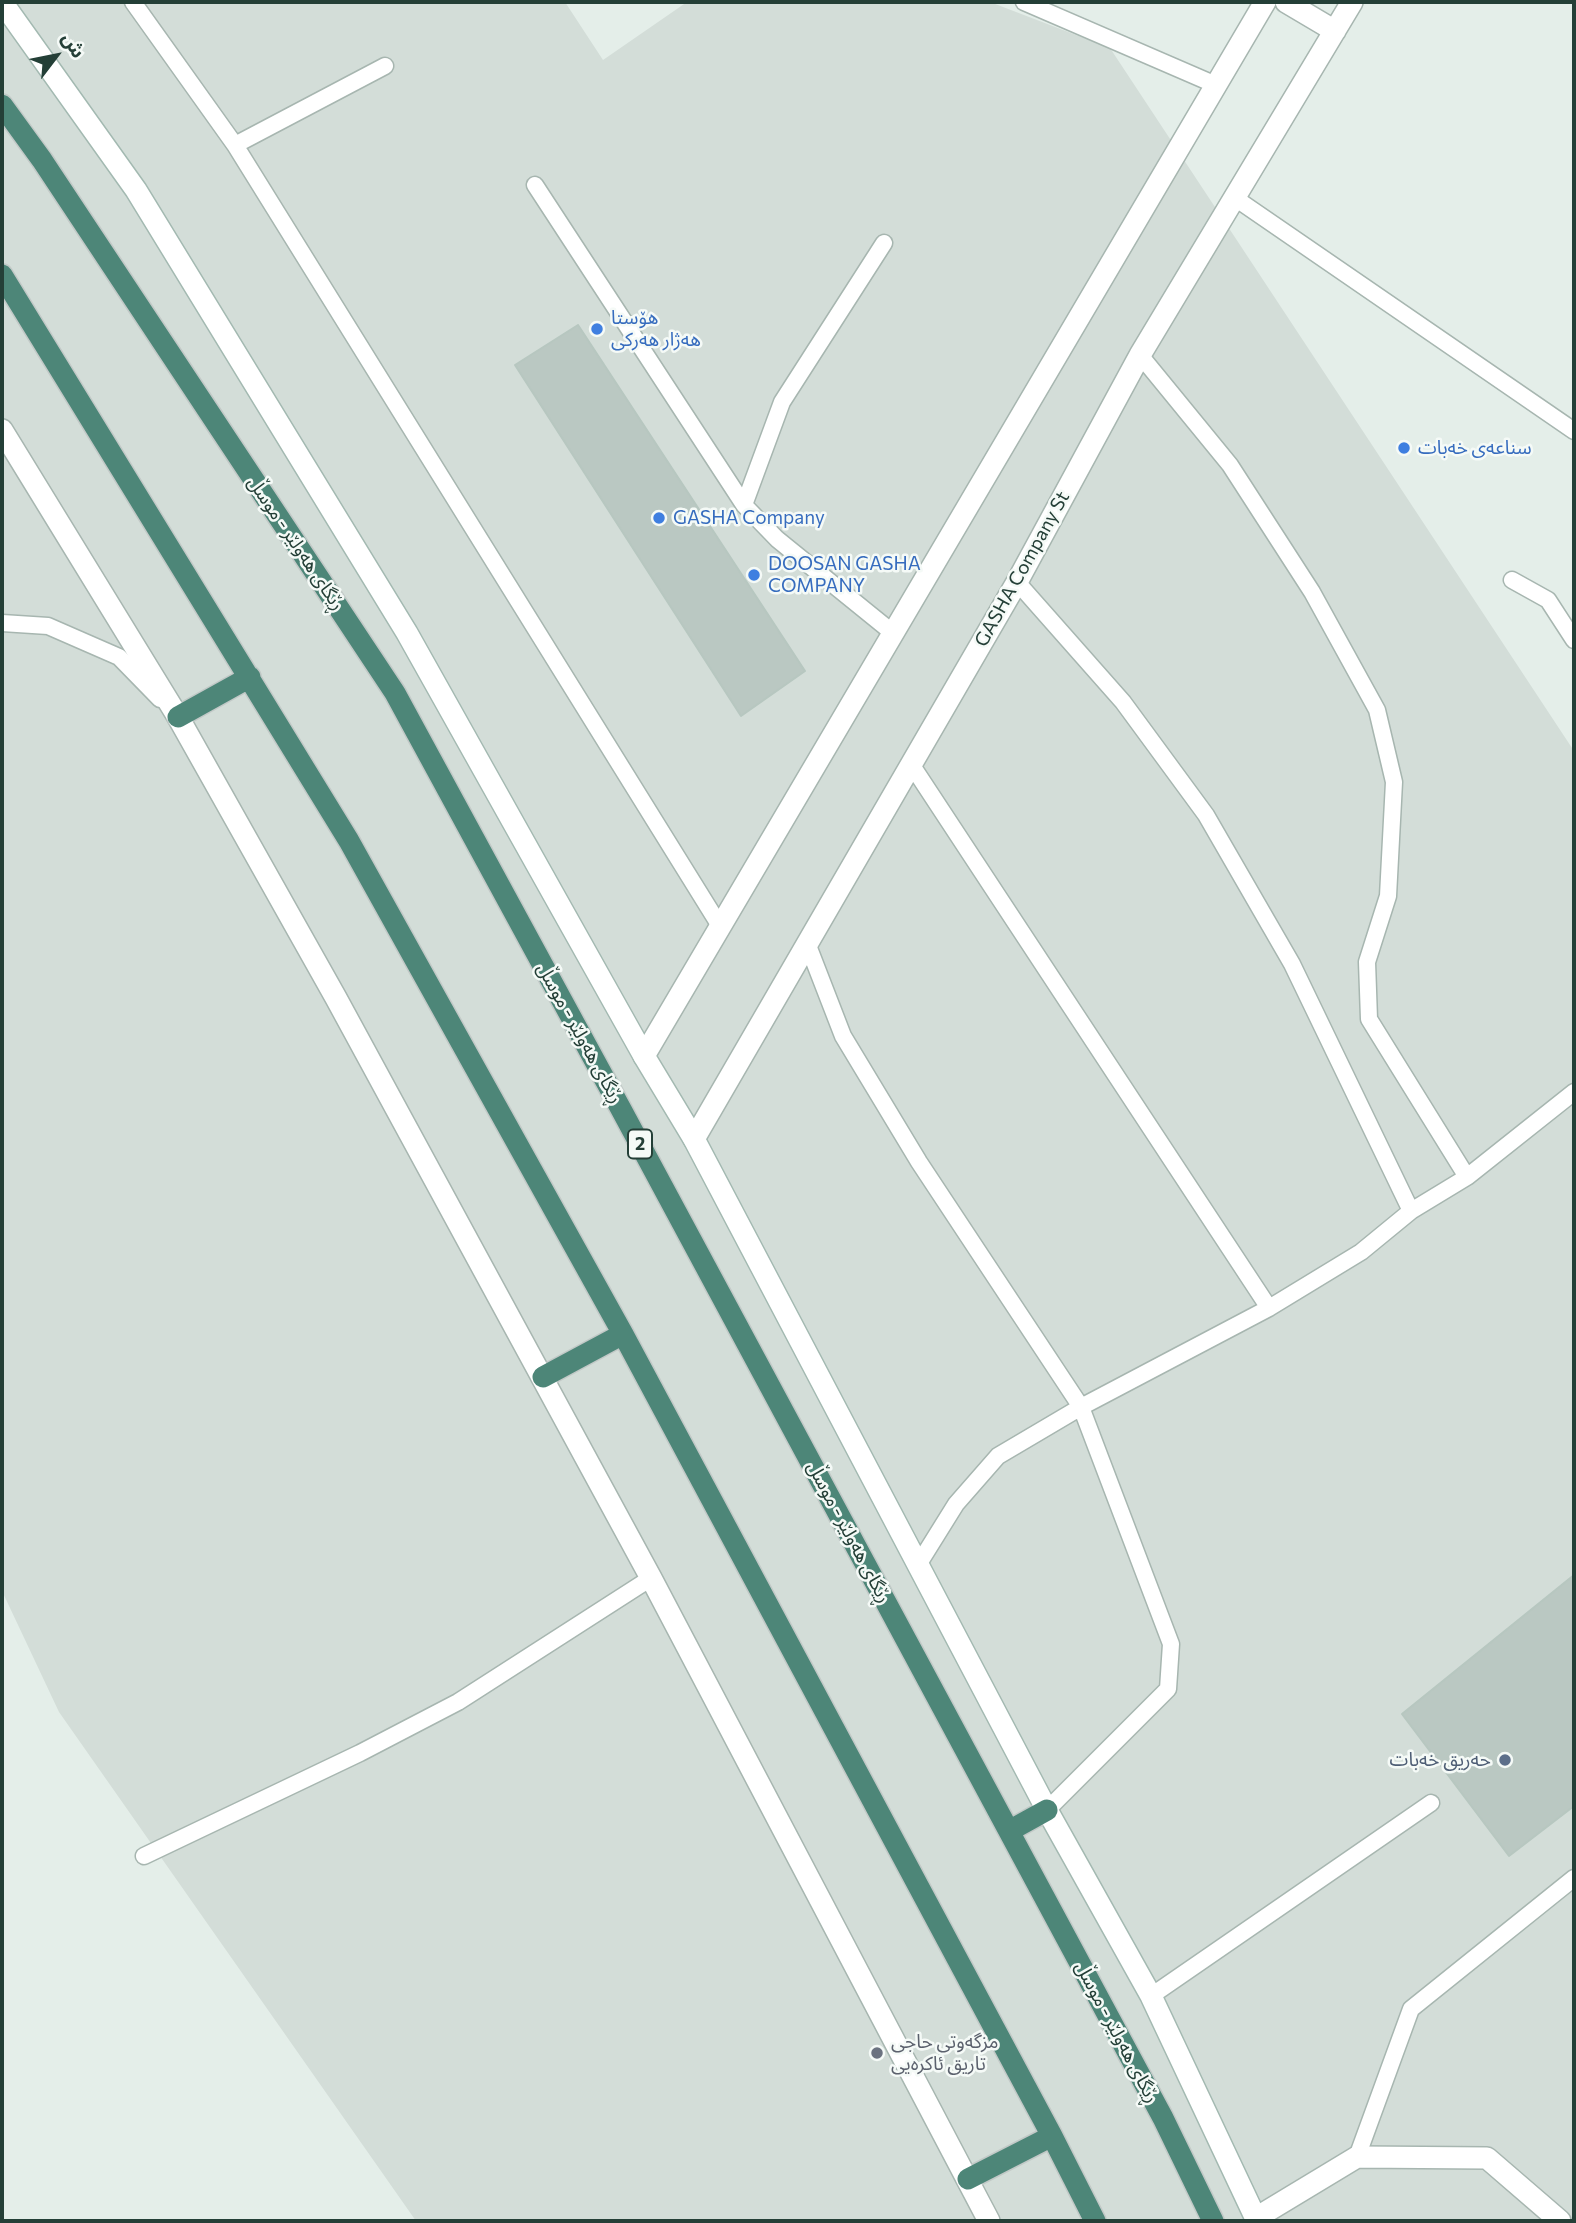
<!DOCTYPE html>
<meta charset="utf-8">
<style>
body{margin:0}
#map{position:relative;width:1576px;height:2223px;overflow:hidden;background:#e4eee9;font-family:Commissioner,"Noto Sans Arabic",sans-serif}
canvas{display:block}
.frame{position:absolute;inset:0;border:4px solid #243f37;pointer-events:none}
.north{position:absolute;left:21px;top:21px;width:70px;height:70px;-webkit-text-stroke:5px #f5faf7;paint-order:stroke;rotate:58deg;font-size:19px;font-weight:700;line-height:28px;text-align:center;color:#243f37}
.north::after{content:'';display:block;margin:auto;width:24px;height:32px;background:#243f37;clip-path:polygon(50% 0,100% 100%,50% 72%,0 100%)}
</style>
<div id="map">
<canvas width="1576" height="2223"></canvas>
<div class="frame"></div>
<div class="north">ش</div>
</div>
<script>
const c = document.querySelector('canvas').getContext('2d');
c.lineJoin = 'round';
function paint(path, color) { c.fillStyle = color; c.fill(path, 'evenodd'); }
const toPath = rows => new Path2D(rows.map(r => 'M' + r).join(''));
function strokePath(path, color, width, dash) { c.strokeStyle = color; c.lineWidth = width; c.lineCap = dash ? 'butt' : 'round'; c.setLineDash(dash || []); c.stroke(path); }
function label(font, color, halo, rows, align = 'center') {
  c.font = font + ' Commissioner,"Noto Sans Arabic",sans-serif'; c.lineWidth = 5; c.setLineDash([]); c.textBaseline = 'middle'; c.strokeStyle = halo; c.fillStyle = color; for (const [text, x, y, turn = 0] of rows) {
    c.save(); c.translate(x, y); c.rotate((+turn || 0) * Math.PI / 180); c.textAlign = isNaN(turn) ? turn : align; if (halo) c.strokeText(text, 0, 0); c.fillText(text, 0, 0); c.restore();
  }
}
const built = toPath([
 [2,2,565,2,603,60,687,2,990,2,1110,48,1574,751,1574,2221,416,2221,59,1712,2,1591]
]);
const building = toPath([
 [578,325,805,671,741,716,515,365,578,325],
 [1574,1575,1574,1806,1509,1856,1402,1714,1574,1575]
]);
const service = toPath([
 [133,2,235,145,720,926],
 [1024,2,1216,85],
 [235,145,385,66],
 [535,185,744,505],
 [1235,198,1574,431],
 [884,243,782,402,744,505,777,539,893,633],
 [1512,580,1548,600,1574,640],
 [1017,582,1123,702,1206,815,1292,964,1411,1211],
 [2,623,48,626,119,657,160,699],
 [911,764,1269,1308],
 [807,943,843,1036,919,1162,1081,1407,1171,1644,1168,1689,1047,1810],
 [1467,1177,1574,1092],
 [918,1565,956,1504,998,1456,1081,1407,1269,1308,1361,1252,1411,1211,1467,1177,1369,1019,1367,962,1388,896,1394,782,1377,710,1312,592,1230,465,1140,355],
 [144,1856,360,1753,458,1702,651,1578],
 [1151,1996,1431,1803],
 [1357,2157,1411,2009,1574,1878]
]);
const minor = toPath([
 [2,430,178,717,336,998,651,1578,989,2221],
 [1256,2218,1357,2157,1487,2158,1560,2221]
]);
const tertiary = toPath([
 [1286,2,1335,31],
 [644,1056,1265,2],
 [694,1139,1017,582,1140,355,1352,2]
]);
const secondary = toPath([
 [2,2,136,190,407,633,644,1056,694,1139,1047,1810,1151,1996,1257,2221]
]);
const trunk = toPath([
 [2,105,42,160,395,693,622,1111,1163,2118,1213,2221],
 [2,275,349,841,623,1334,1052,2136,1095,2221],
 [178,717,250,677],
 [543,1377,623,1334],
 [1009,1831,1047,1810],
 [968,2179,1052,2136]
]);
const markers = [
 [597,329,7,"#3f7fe0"],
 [1404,448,7,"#3f7fe0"],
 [659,518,7,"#3f7fe0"],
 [754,575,7,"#3f7fe0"],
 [1505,1760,7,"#5c6f8a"],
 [877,2053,7,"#6b7280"]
];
const shields = [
 [640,1144,24]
];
const shieldNames = [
 ["2",640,1144]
];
const shopNames = [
 ["هۆستا",611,318],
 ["هەژار هەرکی",611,340],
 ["سناعەی خەبات",1418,448],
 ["GASHA Company",673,518],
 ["DOOSAN GASHA",768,564],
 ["COMPANY",768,586]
];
const streetNames = [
 ["ڕێگای هەولێر - موسڵ",296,543,56],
 ["GASHA Company St",1022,569,-61],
 ["ڕێگای هەولێر - موسڵ",580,1033,61],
 ["ڕێگای هەولێر - موسڵ",849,1532,62],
 ["ڕێگای هەولێر - موسڵ",1117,2032,62]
];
const serviceNames = [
 ["حەریق خەبات",1491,1760]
];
const worshipNames = [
 ["مزگەوتی حاجی",891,2042],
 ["تاریق ئاکرەیی",891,2064]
];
paint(built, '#d3ddd8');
paint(building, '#bac8c2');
strokePath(building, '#b7c7c0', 2);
strokePath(service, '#a7b6b0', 19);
strokePath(minor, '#a7b6b0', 24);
strokePath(tertiary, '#a7b6b0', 24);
strokePath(secondary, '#a3b9b1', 24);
strokePath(trunk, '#c2c9c7', 24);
strokePath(service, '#fff', 16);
strokePath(minor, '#fff', 21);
strokePath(tertiary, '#fff', 21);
strokePath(secondary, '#fff', 21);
strokePath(trunk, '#4d8678', 21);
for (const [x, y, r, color] of markers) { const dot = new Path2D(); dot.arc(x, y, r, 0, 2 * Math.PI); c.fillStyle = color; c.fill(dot); strokePath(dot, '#f5faf7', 2.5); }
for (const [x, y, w] of shields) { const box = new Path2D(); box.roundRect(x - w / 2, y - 14.5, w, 29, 5); c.fillStyle = '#f5faf7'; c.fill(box); strokePath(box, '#243f37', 2); }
label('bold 18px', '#243f37', null, shieldNames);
label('19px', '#366cbe', '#f5faf7', shopNames, 'left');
label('19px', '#243f37', '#f5faf7', streetNames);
label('19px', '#4e5e75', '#f5faf7', serviceNames, 'right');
label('19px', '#5b616d', '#f5faf7', worshipNames, 'left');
</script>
